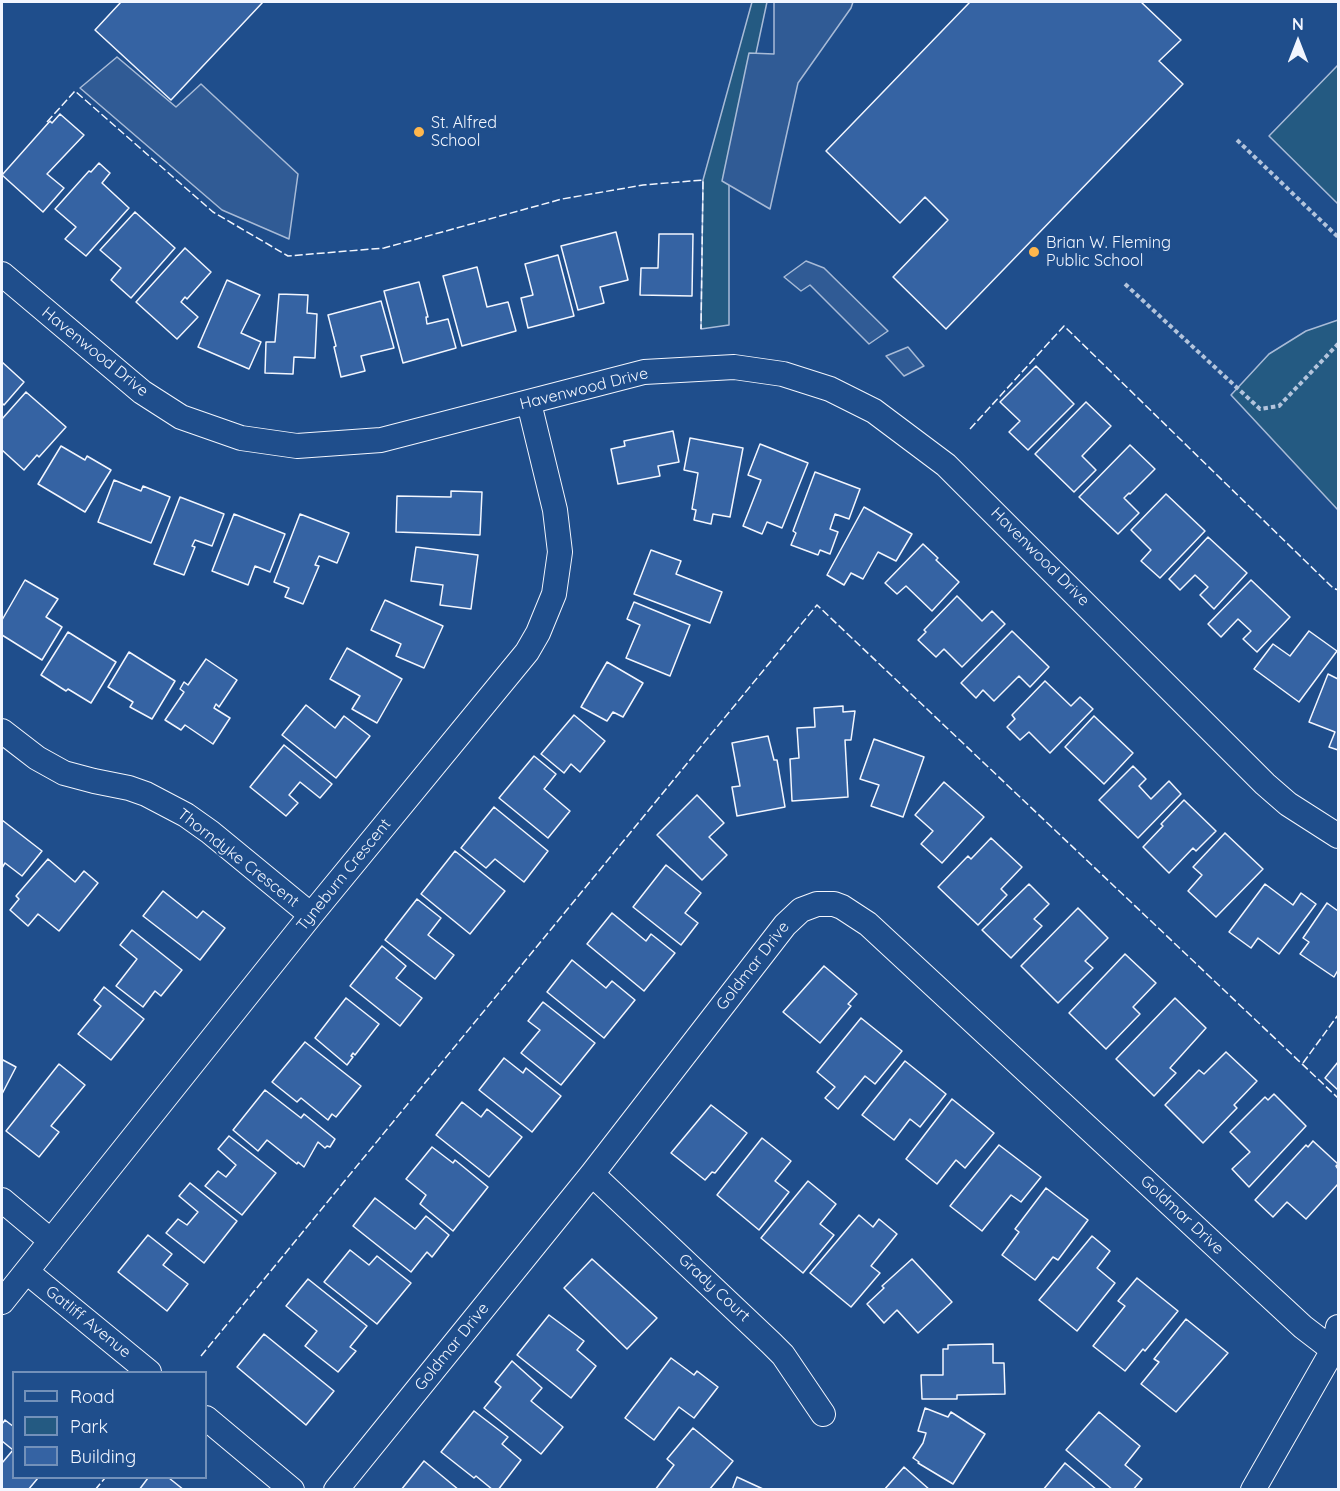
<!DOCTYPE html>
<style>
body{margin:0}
#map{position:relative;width:1340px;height:1491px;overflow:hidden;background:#1f4e8c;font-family:Quicksand,sans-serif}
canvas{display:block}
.frame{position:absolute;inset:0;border:3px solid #f2f6ff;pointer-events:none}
.legend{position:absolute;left:12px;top:1371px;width:195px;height:108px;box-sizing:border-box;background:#1f4e8c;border:2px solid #7391ba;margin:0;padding:8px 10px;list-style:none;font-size:18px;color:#f2f6ff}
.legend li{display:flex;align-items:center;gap:12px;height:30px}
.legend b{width:30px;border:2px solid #7391ba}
.north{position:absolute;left:1268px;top:12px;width:60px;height:60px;-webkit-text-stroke:4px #1f4e8c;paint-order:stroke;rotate:0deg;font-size:16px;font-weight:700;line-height:24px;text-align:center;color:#f2f6ff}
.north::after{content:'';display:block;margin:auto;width:21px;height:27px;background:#f2f6ff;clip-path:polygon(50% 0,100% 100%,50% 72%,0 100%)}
</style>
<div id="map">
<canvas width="1340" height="1491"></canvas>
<div class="frame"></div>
<ul class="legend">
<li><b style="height:8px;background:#1f4e8c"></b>Road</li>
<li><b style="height:16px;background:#245a82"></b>Park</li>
<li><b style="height:16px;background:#3563a3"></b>Building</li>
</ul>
<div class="north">N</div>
</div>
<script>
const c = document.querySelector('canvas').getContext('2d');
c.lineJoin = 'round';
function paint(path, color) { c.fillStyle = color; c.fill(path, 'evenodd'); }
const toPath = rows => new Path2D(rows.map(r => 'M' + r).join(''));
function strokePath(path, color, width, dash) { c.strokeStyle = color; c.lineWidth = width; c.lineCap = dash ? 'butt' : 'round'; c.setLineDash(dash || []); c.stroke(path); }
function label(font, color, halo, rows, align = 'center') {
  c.font = font + ' Quicksand,sans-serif'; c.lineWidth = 4.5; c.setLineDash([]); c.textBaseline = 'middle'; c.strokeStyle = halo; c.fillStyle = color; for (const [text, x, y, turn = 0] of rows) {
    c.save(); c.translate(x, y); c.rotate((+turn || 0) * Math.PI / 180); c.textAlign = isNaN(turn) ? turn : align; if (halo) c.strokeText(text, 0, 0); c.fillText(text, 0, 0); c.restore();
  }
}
const green = toPath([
 [752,2,767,2,729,179,729,325,701,329,703,180,752,2],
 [1338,65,1338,204,1269,136,1338,65],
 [1338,320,1338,510,1231,395,1269,354,1306,331,1338,320]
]);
const parking = toPath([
 [774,2,853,2,851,8,798,83,770,209,722,181,749,53,774,54,774,2],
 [117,57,176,107,201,84,298,174,289,239,222,210,80,88,117,57],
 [806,261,824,268,888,331,869,344,810,285,801,291,784,277,806,261],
 [908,347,924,366,904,376,886,356,908,347]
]);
const building = toPath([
 [121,2,263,2,171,100,95,30,121,2],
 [970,2,1141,2,1181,40,1159,61,1183,84,946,329,893,277,948,220,925,197,900,223,826,151,970,2],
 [60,114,84,135,47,174,64,188,43,212,2,175,50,121,52,123,60,114],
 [99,163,110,173,102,183,129,208,86,256,65,239,76,227,55,209,89,171,91,172,99,163],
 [135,212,175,248,131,298,111,280,121,268,100,250,135,212],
 [616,232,628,280,600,287,604,303,578,310,561,246,616,232],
 [659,234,693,234,692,296,640,295,641,268,658,268,659,234],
 [185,248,211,272,187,299,185,297,181,302,198,317,177,339,136,302,185,248],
 [558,255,574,316,528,328,521,298,533,295,525,264,558,255],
 [477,267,487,307,508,302,516,331,462,346,443,276,477,267],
 [227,280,260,295,241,333,261,342,249,369,198,347,227,280],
 [419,282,428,317,426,317,427,324,448,319,456,348,403,363,384,291,419,282],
 [279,294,308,295,307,313,317,314,315,358,294,357,293,374,265,373,266,342,275,342,279,294],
 [381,301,394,348,361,356,365,371,341,377,334,347,336,346,328,315,381,301],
 [2,362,24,382,4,405,2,403,2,362],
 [1036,366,1074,404,1028,450,1009,432,1020,421,1000,402,1036,366],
 [26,392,66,427,39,457,37,455,24,470,2,450,2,419,26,392],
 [1086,402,1111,426,1082,456,1096,470,1074,492,1035,454,1086,402],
 [673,431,679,462,658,466,660,476,618,484,611,449,625,446,624,441,673,431],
 [690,438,743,448,730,517,713,514,711,524,694,520,696,510,692,509,698,473,684,470,690,438],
 [760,444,808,463,782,528,767,522,762,534,743,526,761,480,748,475,760,444],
 [1130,445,1155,469,1130,494,1129,493,1124,498,1139,513,1118,534,1079,497,1130,445],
 [61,446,85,460,87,456,111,470,85,512,38,484,61,446],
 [815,472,860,489,849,519,835,514,830,529,838,532,830,554,820,550,818,555,791,545,796,533,793,531,815,472],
 [114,480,141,491,143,486,170,497,151,543,98,522,114,480],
 [451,491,482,492,480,535,396,532,397,496,451,497,451,491],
 [1166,494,1205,531,1160,578,1141,561,1151,550,1131,530,1166,494],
 [180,497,224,514,212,546,195,540,192,546,195,547,184,575,154,564,180,497],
 [864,507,912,534,896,561,878,552,863,579,851,573,844,585,827,575,864,507],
 [234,514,285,534,270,572,255,566,248,585,212,571,234,514],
 [300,514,349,533,337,563,319,556,315,565,319,566,303,604,285,597,289,588,274,582,300,514],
 [1208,537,1247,573,1214,609,1200,595,1208,587,1195,575,1180,590,1169,579,1208,537],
 [923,544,938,558,936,560,959,582,932,611,906,586,897,594,885,583,923,544],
 [416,547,478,555,471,609,440,605,443,585,411,581,416,547],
 [651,550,681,561,676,574,722,592,710,623,634,594,651,550],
 [25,580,58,599,46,617,62,627,42,660,2,635,2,620,25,580],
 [1251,580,1290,617,1257,652,1243,639,1251,631,1238,619,1221,637,1208,624,1251,580],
 [957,596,982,621,992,611,1005,624,962,667,944,649,936,657,918,640,926,632,924,630,957,596],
 [385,600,443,626,424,668,396,656,401,644,371,630,385,600],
 [634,602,690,625,670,676,626,658,640,625,627,619,634,602],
 [1012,631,1049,667,1030,687,1019,676,994,701,983,690,976,698,961,683,1012,631],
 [1309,631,1337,651,1299,702,1254,669,1273,644,1290,656,1309,631],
 [68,632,116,662,91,703,68,689,66,691,41,675,68,632],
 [347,648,402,679,377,723,352,709,360,696,330,679,347,648],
 [129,652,175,681,152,719,130,707,133,702,108,687,129,652],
 [206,659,237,680,219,707,216,704,214,708,230,718,213,744,185,725,181,730,165,720,184,692,180,689,184,682,188,685,206,659],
 [607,662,643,683,623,717,613,712,607,721,581,707,607,662],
 [1328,674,1338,679,1338,750,1329,747,1335,732,1309,722,1328,674],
 [1045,681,1071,706,1080,697,1093,709,1050,753,1029,732,1020,740,1007,727,1015,719,1012,715,1045,681],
 [306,705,335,728,344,716,370,736,336,778,282,735,306,705],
 [843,706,843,712,855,711,851,740,845,740,848,797,792,801,790,759,799,758,797,728,815,727,814,708,843,706],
 [574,715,605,741,580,772,571,764,564,773,541,754,574,715],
 [1094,716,1133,753,1104,784,1065,747,1094,716],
 [768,736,774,760,777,760,785,807,737,816,732,787,740,786,732,743,768,736],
 [874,739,924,757,903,817,871,806,879,785,860,779,874,739],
 [284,745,332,784,320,798,300,782,289,795,298,803,286,816,250,787,284,745],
 [534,756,556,774,544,789,570,811,548,838,499,798,534,756],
 [1133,766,1146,779,1139,786,1151,799,1169,781,1181,794,1138,838,1099,800,1133,766],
 [944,782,984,817,942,863,921,844,933,831,915,815,944,782],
 [697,795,724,823,709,837,727,855,702,880,657,835,697,795],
 [1184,800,1216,831,1196,851,1193,848,1169,873,1143,847,1163,826,1161,824,1184,800],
 [494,807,548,851,524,882,495,859,486,868,461,848,494,807],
 [2,820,42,851,22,876,5,863,2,868,2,820],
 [1225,833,1263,869,1216,917,1188,891,1202,875,1193,867,1225,833],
 [991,838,1022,867,1001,889,1007,895,978,925,938,887,968,856,971,859,991,838],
 [455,851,505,891,470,934,421,894,455,851],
 [48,859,75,882,84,871,98,883,59,931,38,914,28,926,10,910,19,899,16,896,48,859],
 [666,865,701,893,685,913,698,923,681,945,633,907,666,865],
 [1029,884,1049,904,1034,919,1042,926,1011,958,982,930,1029,884],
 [1265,884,1293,905,1301,893,1316,904,1279,954,1258,938,1251,948,1229,932,1265,884],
 [163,891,197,918,203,911,225,928,200,960,143,916,163,891],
 [417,899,441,918,428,935,454,955,435,979,385,940,417,899],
 [1327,903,1338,911,1338,970,1334,977,1300,954,1309,942,1303,938,1327,903],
 [1078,908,1108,938,1085,961,1093,968,1058,1003,1021,966,1078,908],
 [612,913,646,941,651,934,675,953,644,991,587,944,612,913],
 [132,930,182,970,161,996,155,991,143,1007,116,986,137,959,120,945,132,930],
 [382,946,406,966,396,978,422,998,400,1026,350,986,382,946],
 [1125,954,1156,983,1133,1007,1140,1014,1106,1049,1069,1013,1125,954],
 [572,960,606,988,612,981,635,1000,604,1038,547,992,572,960],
 [824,966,857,994,848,1004,851,1006,820,1043,783,1012,824,966],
 [104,987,144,1019,111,1060,78,1034,101,1006,94,1000,104,987],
 [346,998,379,1024,355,1055,353,1053,351,1056,353,1057,347,1065,315,1038,346,998],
 [1175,998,1206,1028,1170,1068,1176,1073,1154,1096,1116,1059,1175,998],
 [543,1002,595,1043,561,1085,521,1053,540,1030,528,1021,543,1002],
 [861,1018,902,1051,875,1084,865,1076,838,1109,825,1098,835,1087,817,1072,861,1018],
 [305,1042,361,1086,336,1117,332,1114,328,1120,301,1098,297,1102,272,1082,305,1042],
 [1226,1052,1257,1081,1234,1105,1237,1108,1203,1143,1165,1105,1199,1070,1204,1074,1226,1052],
 [504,1058,523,1073,526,1068,561,1096,532,1132,479,1090,504,1058],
 [3,1060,16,1067,2,1094,2,1062,3,1060],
 [905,1061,946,1094,920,1127,910,1119,894,1140,862,1115,905,1061],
 [1338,1062,1338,1090,1325,1078,1338,1062],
 [59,1064,85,1085,51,1126,59,1132,39,1157,6,1131,59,1064],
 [265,1090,301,1118,304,1114,335,1139,330,1147,327,1146,325,1148,318,1142,304,1167,298,1162,297,1164,267,1140,258,1151,233,1130,265,1090],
 [1274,1094,1306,1126,1249,1187,1232,1169,1250,1152,1230,1132,1265,1097,1268,1100,1274,1094],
 [952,1099,994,1133,965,1168,956,1160,937,1184,906,1159,952,1099],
 [462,1102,481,1117,487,1109,522,1137,489,1177,436,1135,462,1102],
 [711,1105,747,1133,715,1173,712,1172,705,1180,671,1153,711,1105],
 [229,1136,276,1173,242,1215,205,1186,218,1171,226,1177,236,1165,218,1149,229,1136],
 [762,1138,791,1161,775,1181,789,1192,759,1230,717,1195,762,1138],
 [1313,1141,1338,1164,1336,1166,1338,1169,1338,1184,1306,1219,1287,1202,1273,1217,1255,1200,1306,1145,1308,1147,1313,1141],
 [999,1145,1041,1177,1021,1202,1011,1195,982,1231,950,1206,999,1145],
 [432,1147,453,1163,455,1160,488,1187,453,1231,420,1204,426,1195,406,1179,432,1147],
 [808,1181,836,1204,820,1224,834,1235,803,1273,761,1238,808,1181],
 [190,1183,237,1221,204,1263,166,1233,178,1219,187,1225,198,1212,179,1196,190,1183],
 [1046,1188,1088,1220,1058,1260,1053,1257,1035,1280,1002,1255,1019,1232,1015,1229,1046,1188],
 [375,1198,415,1229,426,1216,449,1235,432,1257,427,1252,411,1272,353,1226,375,1198],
 [859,1215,873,1227,879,1219,897,1234,871,1266,880,1273,851,1307,810,1273,859,1215],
 [148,1235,172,1254,163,1265,188,1284,167,1311,118,1272,148,1235],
 [1092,1236,1110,1251,1097,1268,1115,1283,1077,1331,1039,1300,1092,1236],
 [350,1250,369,1265,377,1256,411,1283,377,1324,324,1282,350,1250],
 [592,1259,657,1318,627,1349,564,1288,592,1259],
 [912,1259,952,1302,918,1333,897,1310,884,1323,867,1304,884,1288,882,1286,912,1259],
 [1137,1278,1178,1311,1145,1351,1143,1349,1125,1371,1093,1346,1125,1306,1118,1301,1137,1278],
 [308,1279,367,1326,350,1347,356,1351,338,1372,305,1346,317,1331,286,1306,308,1279],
 [549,1315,584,1341,577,1350,596,1366,571,1398,517,1355,549,1315],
 [1186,1319,1228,1353,1176,1412,1141,1384,1159,1362,1154,1359,1186,1319],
 [264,1334,334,1391,306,1425,237,1367,264,1334],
 [993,1344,993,1363,1004,1363,1005,1394,957,1395,957,1399,922,1399,921,1375,943,1375,943,1349,948,1349,948,1345,993,1344],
 [671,1358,694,1375,697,1371,718,1387,694,1418,679,1407,654,1440,625,1418,671,1358],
 [512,1361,542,1388,531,1401,563,1427,541,1454,484,1408,501,1387,495,1382,512,1361],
 [925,1408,948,1417,951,1412,985,1434,953,1484,918,1463,919,1462,913,1458,923,1443,926,1433,918,1431,925,1408],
 [474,1411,508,1437,502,1444,521,1460,498,1490,493,1490,476,1476,474,1478,441,1452,474,1411],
 [1099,1412,1140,1446,1125,1465,1142,1479,1133,1490,1113,1490,1066,1450,1099,1412],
 [5,1420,14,1427,14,1478,38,1478,28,1490,3,1490,2,1488,2,1463,13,1450,2,1441,2,1424,5,1420],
 [693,1428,733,1461,709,1490,655,1490,674,1465,667,1459,693,1428],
 [424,1461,459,1490,401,1490,424,1461],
 [1065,1463,1097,1490,1043,1490,1065,1463],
 [904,1467,930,1490,884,1490,904,1467],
 [737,1477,763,1489,762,1490,732,1490,737,1477],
 [148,1478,169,1478,184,1490,139,1490,148,1478]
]);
const path = toPath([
 [1237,140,1338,237],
 [1125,284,1260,409,1279,406,1338,344]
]);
const street = toPath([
 [2,274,142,392,181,417,241,438,297,446,381,440,644,372,734,367,783,374,830,389,874,411,946,465,1265,784,1288,804,1338,836],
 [2,731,37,758,64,773,94,781,129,788,146,794,186,815,210,832,311,915],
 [592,1174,771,1343,783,1355,823,1414],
 [2,1200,51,1241],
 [27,1272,149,1372],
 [2,1302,311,915,527,652,538,633,554,594,560,552,555,510,529,403],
 [206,1418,292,1490],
 [336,1490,592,1174,785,925,801,910,817,904,834,904,842,907,868,924,1303,1327,1333,1350],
 [1253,1490,1333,1350,1338,1327]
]);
const fence = toPath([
 [47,122,75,91,213,212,288,256,384,248,562,199,643,185,703,180,701,329],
 [970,429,1064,326,1333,588,1338,590],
 [1303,1063,1338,1015],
 [201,1356,817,605,1338,1098],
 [95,1490,105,1478]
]);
const markers = [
 [419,132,6,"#ffb74d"],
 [1034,252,6,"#ffb74d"]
];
const poiNames = [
 ["St. Alfred",431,123],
 ["School",431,141],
 ["Brian W. Fleming",1046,243],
 ["Public School",1046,261]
];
const streetNames = [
 ["Havenwood Drive",95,352,39],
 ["Havenwood Drive",584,389,-14],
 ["Havenwood Drive",1040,557,45],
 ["Thorndyke Crescent",238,858,38],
 ["Tyneburn Crescent",344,875,-51],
 ["Goldmar Drive",753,966,-52],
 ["Goldmar Drive",1182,1215,43],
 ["Grady Court",714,1288,43],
 ["Gatliff Avenue",88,1322,39],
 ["Goldmar Drive",452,1347,-51]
];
paint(green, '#245a82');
strokePath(green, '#a8bbd7', 1.5);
paint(parking, '#305b95');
strokePath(parking, '#a8bbd7', 1.5);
paint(building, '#3563a3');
strokePath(building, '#f2f6ff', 1.5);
strokePath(street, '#f2f6ff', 26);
strokePath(path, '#b3c4dc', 4, [4.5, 3]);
strokePath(street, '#1f4e8c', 24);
strokePath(fence, '#f2f6ff', 1.5, [8, 3]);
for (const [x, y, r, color] of markers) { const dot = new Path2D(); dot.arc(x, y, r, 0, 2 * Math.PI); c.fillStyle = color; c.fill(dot); strokePath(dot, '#1f4e8c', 2); }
label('16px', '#f2f6ff', '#1f4e8c', poiNames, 'left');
label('16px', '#f2f6ff', '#1f4e8c', streetNames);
</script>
